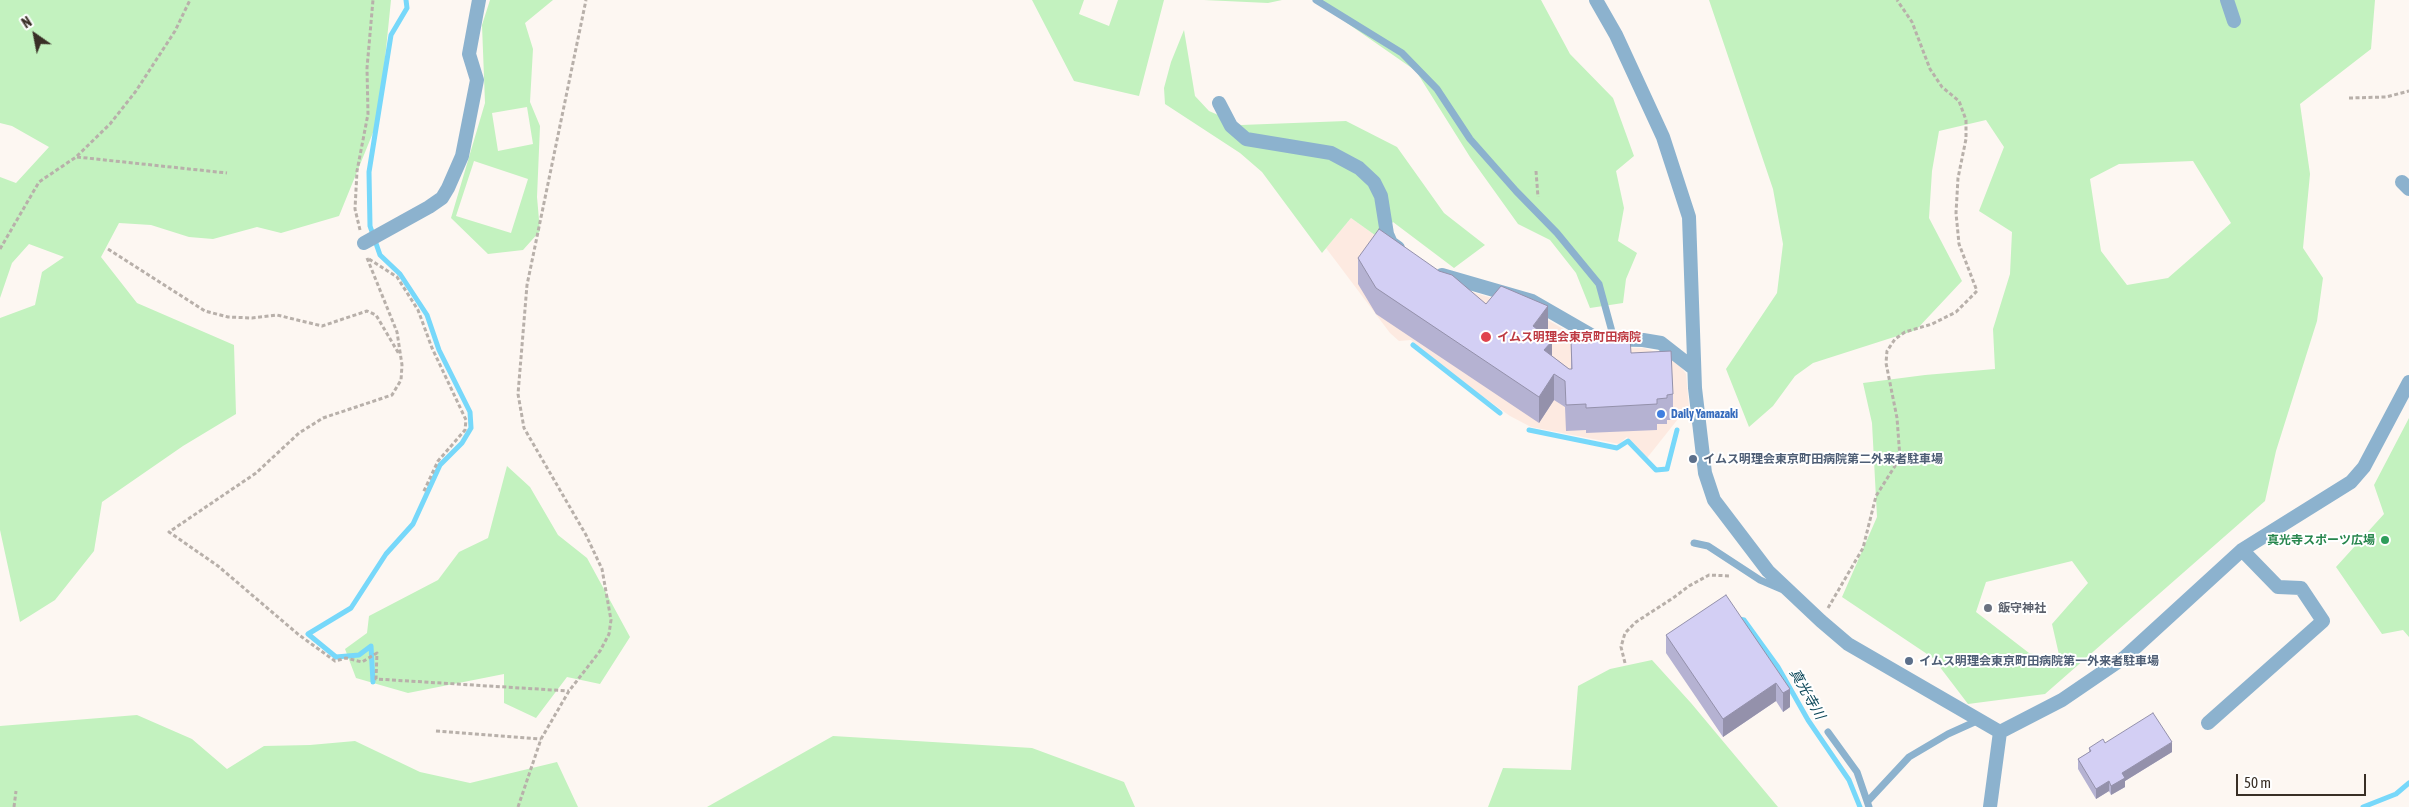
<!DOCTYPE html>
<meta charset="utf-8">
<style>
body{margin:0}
#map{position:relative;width:2409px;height:807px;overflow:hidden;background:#fdf7f2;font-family:"Asap Condensed",sans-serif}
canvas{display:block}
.north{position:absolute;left:10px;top:10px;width:50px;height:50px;-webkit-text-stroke:4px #fff;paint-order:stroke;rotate:327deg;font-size:14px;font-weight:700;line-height:20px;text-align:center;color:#392f26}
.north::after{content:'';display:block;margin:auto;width:18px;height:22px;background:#392f26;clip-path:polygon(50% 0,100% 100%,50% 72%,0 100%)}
.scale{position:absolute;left:2236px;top:774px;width:130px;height:22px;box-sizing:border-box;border:2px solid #392f26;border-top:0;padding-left:6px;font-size:15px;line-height:18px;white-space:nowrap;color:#392f26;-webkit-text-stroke:4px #fff;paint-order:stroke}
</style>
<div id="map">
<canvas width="2409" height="807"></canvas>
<div class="north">N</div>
<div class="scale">50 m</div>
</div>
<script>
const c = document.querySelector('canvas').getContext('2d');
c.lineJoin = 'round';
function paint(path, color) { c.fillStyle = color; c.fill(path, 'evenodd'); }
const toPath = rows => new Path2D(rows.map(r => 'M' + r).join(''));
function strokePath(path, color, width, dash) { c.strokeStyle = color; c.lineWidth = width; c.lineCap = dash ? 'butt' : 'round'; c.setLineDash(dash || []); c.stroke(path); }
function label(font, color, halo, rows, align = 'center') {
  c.font = font + ' "Asap Condensed","Noto Sans JP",sans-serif'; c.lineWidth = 4; c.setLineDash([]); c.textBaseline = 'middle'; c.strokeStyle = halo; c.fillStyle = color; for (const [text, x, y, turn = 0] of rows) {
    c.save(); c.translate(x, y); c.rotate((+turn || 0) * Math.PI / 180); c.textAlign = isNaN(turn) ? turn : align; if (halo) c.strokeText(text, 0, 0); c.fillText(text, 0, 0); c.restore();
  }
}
const industrial = toPath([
 [1351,218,1379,238,1472,292,1528,309,1599,349,1644,348,1665,355,1679,364,1686,374,1690,418,1678,419,1647,458,1627,437,1619,444,1531,427,1510,416,1457,378,1411,340,1399,341,1390,333,1326,248]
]);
const green = toPath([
 [0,0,391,0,379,118,339,216,281,233,257,227,213,239,189,237,151,225,119,223,101,257,137,303,234,345,236,414,183,446,102,502,94,551,55,600,20,622,0,530,0,318,35,305,42,272,64,257,29,244,12,263,0,298,0,177,16,183,49,147,12,126,0,123],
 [490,0,553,0,525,23,533,49,530,102,540,126,537,197,540,231,523,250,488,254,451,218,485,103,482,25],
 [527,107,533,144,498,151,492,113],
 [474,161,528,179,511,233,456,216],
 [1032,0,1084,0,1079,14,1109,26,1118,0,1164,0,1139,96,1074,81],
 [1204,0,1282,0,1268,3],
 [1322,0,1541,0,1570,54,1613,98,1634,156,1616,171,1624,208,1618,241,1637,253,1626,279,1623,303,1590,308,1576,273,1550,240,1518,224,1470,157,1416,71,1347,23],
 [1709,0,2375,0,2371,49,2300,104,2310,174,2303,248,2323,278,2317,321,2276,451,2265,501,2045,694,1968,704,1933,658,1842,597,1877,517,1872,423,1863,383,1925,375,1995,369,1993,329,2010,274,2012,232,1979,211,2004,147,1986,120,1939,131,1932,171,1929,218,1962,281,1916,330,1813,363,1795,376,1773,406,1749,427,1726,369,1777,293,1783,244,1773,189],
 [2193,161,2231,223,2168,278,2127,285,2101,251,2090,179,2119,164],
 [2072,561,2088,583,2052,624,2060,659,2029,653,1976,612,1986,582],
 [1184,30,1195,96,1209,111,1241,125,1346,121,1397,147,1444,213,1485,245,1454,268,1393,222,1379,238,1351,218,1322,253,1262,172,1240,153,1165,104,1164,88,1171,62],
 [2409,418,2409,637,2403,630,2382,634,2336,567,2384,514,2374,485],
 [507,466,530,487,558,535,587,558,630,637,600,684,567,677,536,718,504,703,504,674,408,693,356,678,345,649,367,633,369,616,438,580,459,552,488,538],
 [1652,660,1691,703,1778,807,1488,807,1503,768,1571,770,1578,686,1610,669],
 [137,715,192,739,227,769,264,746,310,745,355,741,420,772,470,783,557,762,578,807,0,807,0,726],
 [833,736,1032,748,1124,782,1135,807,707,807]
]);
const stream = toPath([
 [1413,345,1500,413],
 [1529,430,1617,448,1628,441,1656,470,1667,469],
 [1667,469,1677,430],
 [1739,619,1744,620,1778,667,1808,720,1849,780,1860,807],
 [373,682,371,646,359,655,336,657,308,634,351,608,386,554,413,524,440,465,462,443,471,428,470,412,439,350,427,315,400,274,380,255,370,226,369,172,391,35,407,8,406,0],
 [2363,807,2396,794,2409,783]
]);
const path = toPath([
 [2349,98,2386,97,2409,91],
 [77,157,227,173],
 [1536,171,1538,197],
 [360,230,355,209,357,171,368,114,367,68,373,0],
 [0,249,39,182,76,157,110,124,136,91,175,31,190,0],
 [108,249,205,311,228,317,252,318,277,315,322,326,367,311,376,315,399,354],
 [367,258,397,332,402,365,401,380,392,395,323,418,299,433,256,473,169,532,218,566,299,635,335,661,346,658,362,662,377,653,376,679,569,691],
 [369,259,397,277,418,310,432,348,466,420,465,430,438,461,423,493],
 [1828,608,1863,548,1876,496,1900,458,1897,418,1886,363,1887,351,1895,339,1905,332,1932,324,1956,312,1977,291,1959,244,1956,213,1958,178,1966,139,1966,120,1959,101,1942,87,1930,69,1912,22,1897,0],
 [1625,663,1621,647,1625,633,1636,622,1673,598,1689,586,1709,575,1731,576],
 [436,731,541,739],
 [14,807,16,791],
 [518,807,541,739,569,691,600,651,609,634,611,620,602,569,586,535,524,428,518,394,527,285,586,0]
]);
const service = toPath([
 [1316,0,1402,53,1437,89,1470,139,1516,191,1557,233,1599,284,1614,339],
 [1694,543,1708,546,1760,580,1781,589],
 [1828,732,1857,772,1869,807],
 [1868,801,1909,757,1948,734,1979,720]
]);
const minor = toPath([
 [1596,0,1616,35,1663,137,1689,217,1695,388,1705,473,1714,500,1768,571,1821,621,1848,644,2000,732,2062,700,2125,657,2242,550,2351,482,2364,467,2409,382],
 [2227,0,2234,21],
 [1219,103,1231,126,1246,139,1331,153,1359,168,1374,182,1381,196,1387,234,1391,243,1398,248],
 [2402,182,2409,189],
 [364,243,429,207,442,198,448,188,462,156,477,80,469,54,479,0],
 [1442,275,1532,301,1598,339,1643,340,1661,343,1693,368],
 [2208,723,2323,621,2301,588,2278,587,2242,550],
 [1990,807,2000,732]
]);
const wall = toPath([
 [1358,258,1486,304,1548,331,1545,335,1552,356,1569,369,1571,369,1571,341,1673,394,1673,420,1667,420,1667,424,1657,424,1657,430,1586,433,1586,430,1566,431,1565,407,1554,400,1539,423,1376,314,1358,284],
 [1666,635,1790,689,1790,707,1783,712,1776,701,1723,737,1666,653],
 [2105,743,2172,752,2125,781,2125,787,2111,795,2109,791,2096,799,2078,769,2078,759,2089,752,2089,748]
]);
const shadedWall = toPath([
 [1548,306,1548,331,1533,351,1533,326],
 [1552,341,1552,366,1544,350],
 [1554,374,1554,400,1539,423,1539,397],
 [1776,683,1776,701,1723,737,1723,719],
 [1790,689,1790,707,1783,712,1783,693],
 [2172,742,2172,752,2125,781,2125,787,2111,795,2111,786,2122,773],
 [2109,781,2109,791,2096,799,2096,789]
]);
const building = toPath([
 [1379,229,1439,271,1452,275,1486,304,1501,286,1548,306,1533,326,1552,341,1544,350,1569,369,1572,369,1571,341,1630,338,1631,353,1671,351,1673,394,1667,395,1667,398,1657,399,1657,404,1586,408,1586,404,1566,405,1565,381,1554,374,1539,397,1376,288,1358,258,1379,229],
 [1726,595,1790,689,1783,693,1776,683,1723,719,1666,635,1726,595],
 [2153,713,2172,742,2122,773,2125,778,2111,786,2109,781,2096,789,2078,759,2091,751,2089,748,2103,739,2105,743,2153,713]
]);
const markers = [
 [1486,337,6,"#e0444e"],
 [1661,414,5,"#3f7fe0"],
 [1693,459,5,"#5c6f8a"],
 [2385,540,5,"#2e9e5b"],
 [1988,608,5,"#6b7280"],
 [1909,661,5,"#5c6f8a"]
];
const healthNames = [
 ["イムス明理会東京町田病院",1497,337]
];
const shopNames = [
 ["Daily Yamazaki",1671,414]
];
const serviceNames = [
 ["イムス明理会東京町田病院第二外来者駐車場",1703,459],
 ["イムス明理会東京町田病院第一外来者駐車場",1919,661]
];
const leisureNames = [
 ["真光寺スポーツ広場",2375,540]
];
const worshipNames = [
 ["飯守神社",1998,608]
];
const waterNames = [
 ["真光寺川",1807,694,60]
];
paint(industrial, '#fdeae1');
paint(green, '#c3f2bf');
strokePath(stream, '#77d8fa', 5);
strokePath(path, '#b8b0aa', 3, [4, 2.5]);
strokePath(service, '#8cb2ce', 7);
strokePath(minor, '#8cb2ce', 14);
paint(wall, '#b5b2d2');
paint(shadedWall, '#9491ab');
paint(building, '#d3cff4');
strokePath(building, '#9491ab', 1);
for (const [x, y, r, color] of markers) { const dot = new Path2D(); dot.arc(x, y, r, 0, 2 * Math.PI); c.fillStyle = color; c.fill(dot); strokePath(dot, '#fff', 2); }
label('bold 12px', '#be3a42', '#fff', healthNames, 'left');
label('bold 12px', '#366cbe', '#fff', shopNames, 'left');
label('bold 12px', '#4e5e75', '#fff', serviceNames, 'left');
label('bold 12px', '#27864d', '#fff', leisureNames, 'right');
label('bold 12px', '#5b616d', '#fff', worshipNames, 'left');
label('italic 14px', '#094557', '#fff', waterNames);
</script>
